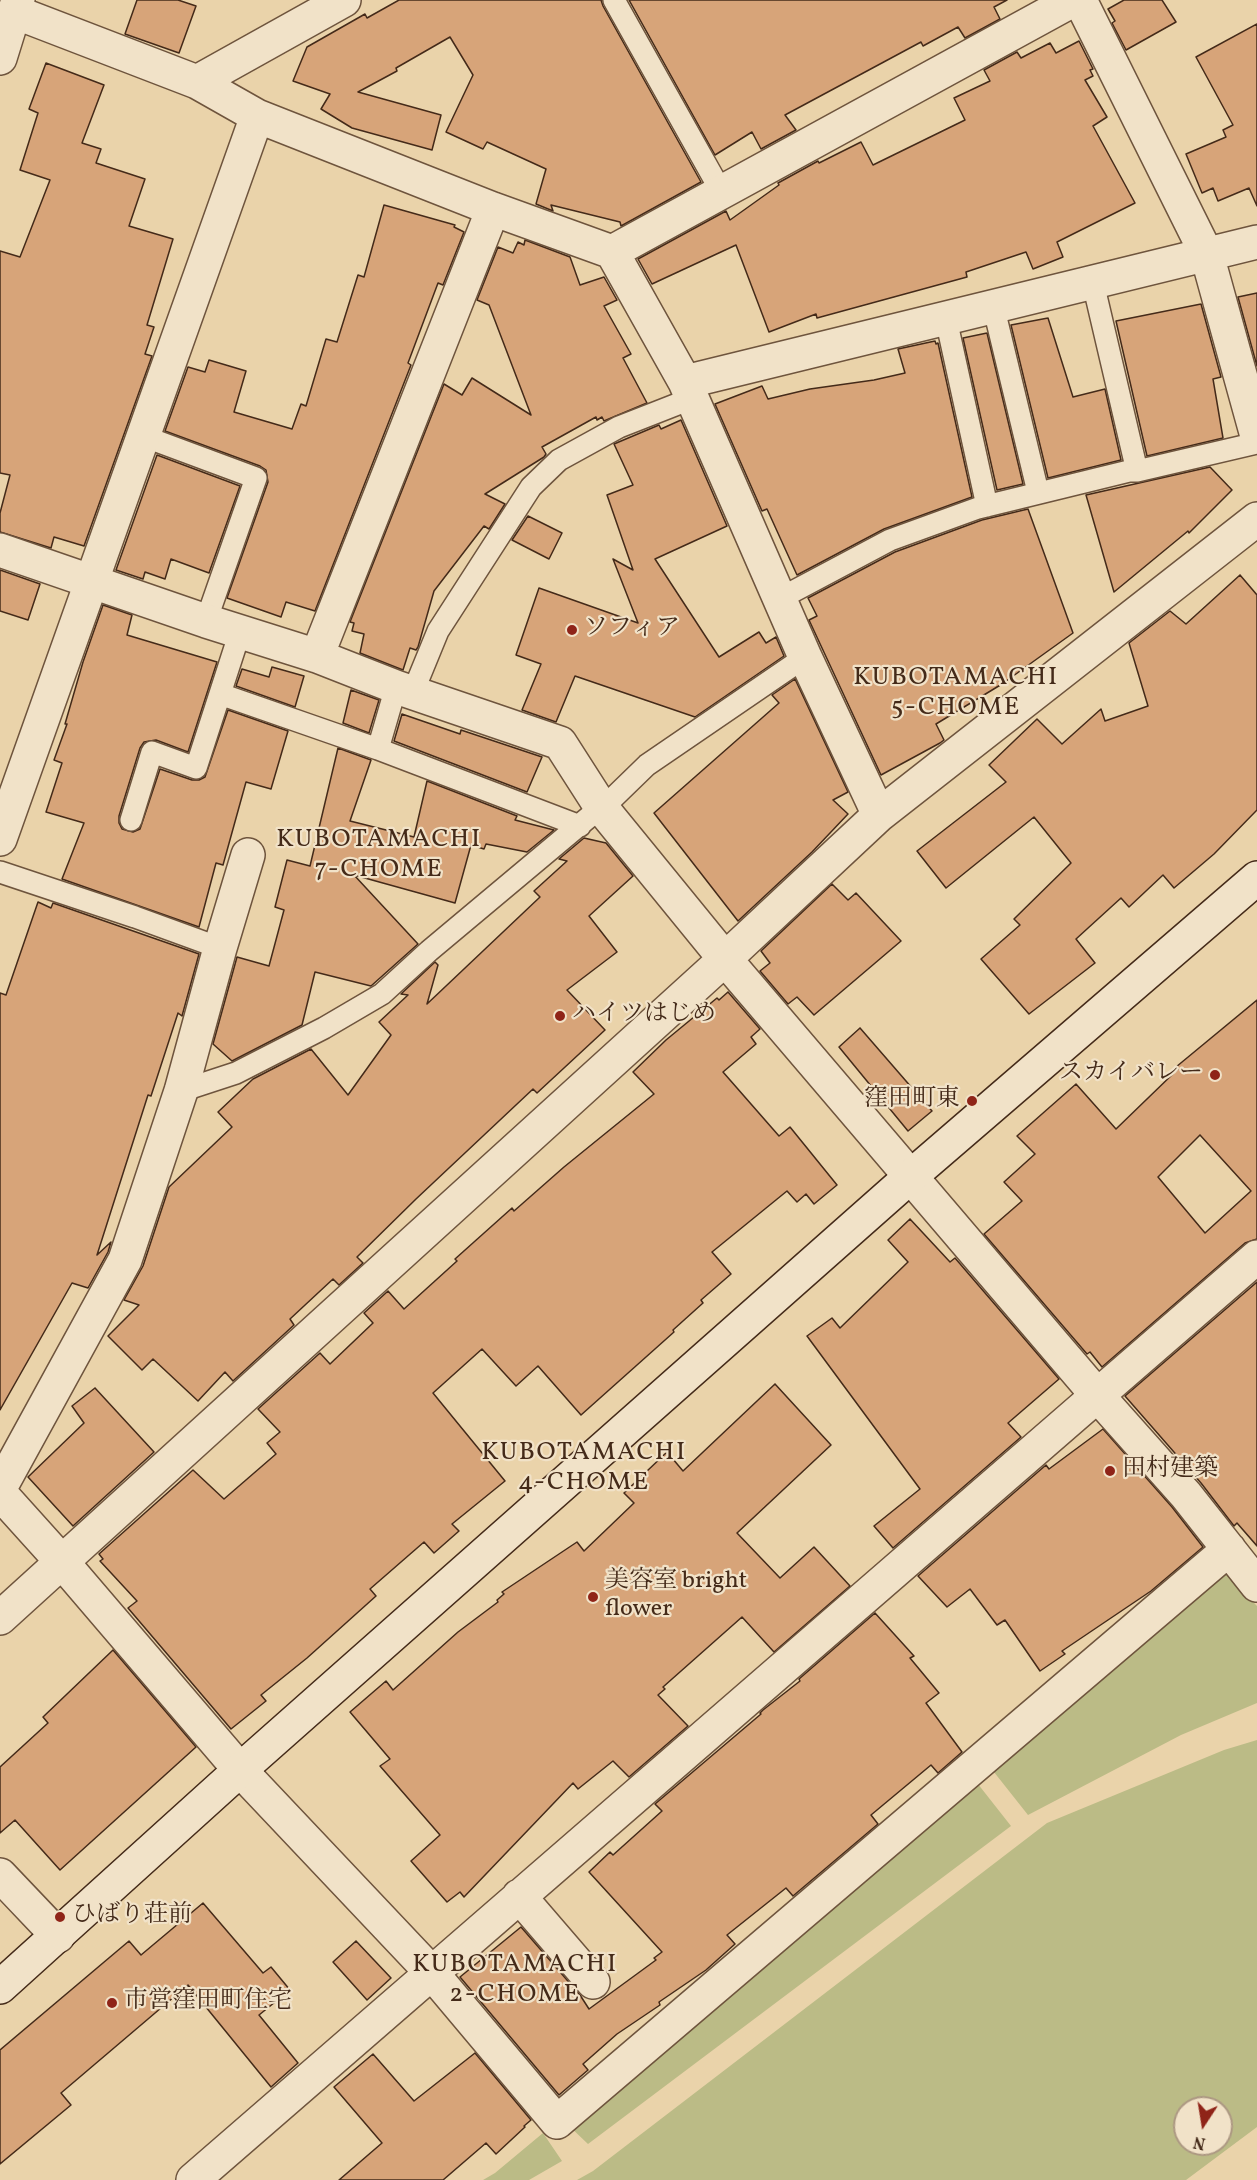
<!DOCTYPE html>
<meta charset="utf-8">
<style>
body{margin:0}
#map{position:relative;width:1257px;height:2180px;overflow:hidden;background:#ead3aa;font-family:Vollkorn,serif}
canvas{display:block}
.north{position:absolute;left:1173px;top:2096px;width:60px;height:60px;box-sizing:border-box;background:#f1e2c8;border:2px solid #ac9882;border-radius:50%;rotate:192deg;font-size:16px;font-weight:700;line-height:24px;text-align:center;color:#442a19}
.north::after{content:'';display:block;margin:auto;width:21px;height:27px;background:#8f2418;clip-path:polygon(50% 0,100% 100%,50% 72%,0 100%)}
</style>
<div id="map">
<canvas width="1257" height="2180"></canvas>
<div class="north">N</div>
</div>
<script>
const c = document.querySelector('canvas').getContext('2d');
c.lineJoin = 'round';
function paint(path, color) { c.fillStyle = color; c.fill(path, 'evenodd'); }
const toPath = rows => new Path2D(rows.map(r => 'M' + r).join(''));
function strokePath(path, color, width, dash) { c.strokeStyle = color; c.lineWidth = width; c.lineCap = dash ? 'butt' : 'round'; c.setLineDash(dash || []); c.stroke(path); }
function label(font, color, halo, rows, align = 'center') {
  c.font = font + ' Vollkorn,"Noto Serif JP",serif'; c.lineWidth = 4.5; c.setLineDash([]); c.textBaseline = 'middle'; c.strokeStyle = halo; c.fillStyle = color; for (const [text, x, y, turn = 0] of rows) {
    c.save(); c.translate(x, y); c.rotate((+turn || 0) * Math.PI / 180); c.textAlign = isNaN(turn) ? turn : align; if (halo) c.strokeText(text, 0, 0); c.fillText(text, 0, 0); c.restore();
  }
}
const green = toPath([
 [1225,1573,1257,1606,1257,1703,1181,1735,1028,1815,990,1767],
 [1257,1740,1257,2127,1186,2180,577,2180,593,2171,1047,1823,1224,1750],
 [1185,2108,1221,2108,1221,2144,1185,2144],
 [974,1779,1011,1826,588,2144,566,2123],
 [543,2133,562,2161,529,2180,483,2180,495,2173]
]);
const building = toPath([
 [137,0,178,0,196,6,179,53,125,34,137,0],
 [399,0,601,0,603,6,701,182,621,226,620,222,551,205,553,211,536,204,546,169,487,142,483,149,446,132,473,75,450,37,396,68,397,71,358,92,441,115,432,150,352,128,321,109,330,94,293,81,307,47,365,14,367,18,399,0],
 [629,0,1007,0,994,7,1000,19,965,38,958,27,923,46,921,42,785,115,796,130,761,149,752,132,715,155,629,0],
 [1124,0,1162,0,1176,22,1126,50,1112,23,1115,21,1108,9,1124,0],
 [1257,24,1257,206,1249,188,1218,201,1213,188,1202,193,1186,154,1226,137,1223,130,1233,125,1196,57,1257,24],
 [1079,41,1093,69,1090,70,1093,76,1085,80,1107,117,1093,126,1135,203,1057,242,1063,257,1033,269,1026,252,966,272,967,277,817,318,816,314,769,332,736,245,652,284,638,259,726,211,730,220,779,185,778,183,818,161,819,163,861,142,873,165,965,120,954,98,990,81,984,70,1017,52,1021,58,1050,43,1056,53,1079,41],
 [46,63,104,85,82,143,101,149,96,163,145,179,129,226,173,239,147,325,154,327,145,354,152,356,84,546,54,537,51,548,0,532,0,513,10,475,0,473,0,251,20,257,50,180,20,170,38,113,29,109,46,63],
 [384,205,455,225,454,227,464,232,443,285,438,283,408,363,411,365,315,611,286,602,281,617,227,598,268,482,266,470,260,466,165,431,188,367,205,372,209,360,246,371,234,412,292,429,301,404,306,406,326,339,337,342,358,275,364,277,384,205],
 [525,240,570,257,580,285,604,277,617,300,604,306,631,354,623,358,647,403,604,421,602,417,597,420,596,417,542,447,546,454,544,457,485,494,505,504,489,529,484,526,434,591,418,647,416,650,410,648,403,670,360,653,364,634,352,631,354,623,350,622,444,384,462,395,472,378,531,415,489,305,477,300,498,247,513,253,518,242,524,245,525,240],
 [1257,293,1257,366,1238,297,1257,293],
 [1201,304,1221,377,1213,379,1223,438,1147,456,1116,321,1201,304],
 [1048,318,1073,397,1105,389,1121,460,1048,478,1011,325,1048,318],
 [987,333,1023,484,997,490,963,338,987,333],
 [935,341,936,344,938,343,972,497,884,529,797,575,767,509,762,511,715,404,762,386,768,399,810,389,874,380,905,373,898,349,935,341],
 [681,420,727,526,655,559,719,657,759,632,766,643,776,637,784,656,695,717,575,676,556,722,522,710,541,664,516,655,539,588,638,623,613,559,633,570,607,495,633,485,614,444,659,425,661,429,681,420],
 [157,455,240,486,209,573,171,559,165,579,145,572,143,579,116,570,157,455],
 [1210,467,1232,490,1189,533,1188,531,1114,592,1086,495,1210,467],
 [1028,509,1073,633,1002,684,936,724,944,740,940,743,881,775,809,620,817,616,808,598,895,552,982,520,1028,509],
 [528,516,562,533,549,559,512,540,528,516],
 [0,570,40,584,28,620,0,611,0,570],
 [1240,575,1257,595,1257,810,1214,854,1174,888,1163,875,1129,907,1121,898,1076,939,1095,963,1029,1014,981,959,1020,925,1014,919,1071,863,1034,817,946,888,917,851,1006,782,989,765,1037,719,1062,744,1101,709,1105,721,1148,706,1129,643,1170,611,1186,624,1240,575],
 [103,605,132,615,127,635,217,662,188,752,156,740,144,742,140,748,119,816,119,823,122,829,133,832,140,829,160,769,192,780,199,780,205,777,228,710,288,731,271,789,246,782,223,865,216,863,199,927,62,879,84,823,46,812,62,763,54,760,67,724,65,724,83,662,103,605],
 [272,667,304,676,295,707,236,686,242,669,269,677,272,667],
 [795,679,848,792,833,800,848,814,812,852,738,921,654,813,779,703,772,695,795,679],
 [351,690,379,700,369,733,343,723,351,690],
 [402,714,460,734,461,730,542,757,527,792,394,741,402,714],
 [338,748,371,760,350,821,414,837,427,781,517,816,515,820,554,830,527,852,486,844,484,849,471,845,455,903,354,875,418,944,371,986,315,972,302,1025,232,1061,213,1044,237,957,269,966,284,910,275,907,287,860,310,866,338,748],
 [584,838,606,843,633,876,589,916,617,952,567,990,605,1030,537,1093,533,1089,416,1199,357,1257,363,1263,339,1285,333,1279,290,1319,294,1325,233,1381,225,1372,198,1401,153,1359,142,1370,108,1336,139,1305,124,1300,143,1266,169,1187,232,1127,218,1112,253,1079,311,1049,348,1095,391,1035,379,1022,408,995,401,994,435,962,438,965,427,1004,540,897,534,891,567,861,559,859,584,838],
 [832,884,848,900,856,893,901,941,814,1015,797,997,788,1004,760,971,770,963,761,951,832,884],
 [38,902,51,908,53,903,199,954,182,1016,178,1013,151,1096,148,1095,97,1255,111,1242,108,1252,88,1288,72,1283,0,1410,0,993,6,995,38,902],
 [728,992,760,1029,751,1037,756,1044,723,1072,779,1136,790,1127,837,1185,814,1204,806,1194,797,1202,787,1191,712,1252,731,1274,701,1300,703,1303,673,1330,674,1332,581,1415,538,1366,516,1386,482,1349,433,1393,505,1481,452,1524,459,1531,434,1553,424,1542,370,1589,376,1596,307,1658,261,1695,266,1701,231,1729,128,1608,137,1601,100,1561,103,1559,99,1554,193,1470,224,1499,276,1454,267,1443,280,1432,258,1409,320,1353,330,1364,373,1323,364,1313,388,1291,404,1309,457,1261,455,1259,512,1208,514,1211,564,1167,654,1094,633,1072,666,1040,717,998,719,1000,728,992],
 [1257,1000,1257,1239,1245,1243,1102,1367,1090,1352,1087,1354,984,1234,1022,1201,1004,1182,1035,1154,1017,1136,1076,1084,1116,1129,1178,1069,1176,1067,1257,1000],
 [1200,1135,1251,1191,1205,1233,1158,1177,1200,1135],
 [860,1028,932,1111,908,1131,839,1047,860,1028],
 [910,1219,950,1262,955,1258,1059,1379,1008,1423,1021,1437,893,1548,874,1526,920,1489,807,1336,832,1318,840,1328,908,1262,888,1240,910,1219],
 [1257,1282,1257,1546,1237,1523,1234,1526,1201,1483,1125,1396,1257,1282],
 [775,1384,831,1445,737,1533,780,1578,814,1547,850,1586,774,1652,742,1617,663,1687,665,1689,658,1695,688,1726,629,1777,613,1761,578,1789,573,1783,464,1897,460,1892,447,1902,411,1861,440,1835,380,1766,390,1759,350,1712,386,1681,393,1690,458,1632,498,1602,497,1600,504,1594,502,1592,577,1542,584,1551,634,1503,624,1493,667,1452,683,1471,775,1384],
 [95,1388,154,1452,73,1526,28,1477,84,1423,72,1406,95,1388],
 [1103,1429,1172,1507,1203,1547,1151,1591,1062,1651,1065,1654,1040,1671,1005,1620,997,1625,970,1589,947,1607,918,1576,1046,1465,1049,1469,1103,1429],
 [875,1613,914,1656,910,1658,939,1693,926,1703,962,1752,938,1773,931,1765,871,1815,878,1824,793,1896,786,1888,727,1935,735,1944,706,1970,659,2002,660,2005,617,2034,583,2064,588,2070,559,2095,460,1977,521,1927,580,1995,589,2009,656,1960,654,1958,662,1952,589,1872,610,1852,613,1855,662,1811,655,1804,761,1714,760,1713,763,1710,800,1681,799,1679,875,1613],
 [113,1650,196,1747,60,1870,15,1820,0,1833,0,1767,48,1723,43,1717,113,1650],
 [203,1903,263,1973,271,1967,290,1990,259,2015,298,2063,271,2087,188,1985,61,2093,71,2105,0,2164,0,2050,129,1941,141,1955,203,1903],
 [356,1941,391,1978,367,2000,333,1962,356,1941],
 [475,2053,531,2120,524,2126,525,2127,496,2154,486,2143,443,2180,339,2180,382,2143,334,2087,373,2054,414,2101,475,2053]
]);
const lane = toPath([
 [614,0,722,193],
 [1093,283,1137,471],
 [993,305,1038,492],
 [946,319,987,506],
 [143,436,256,478,206,621],
 [779,599,890,540,978,508,1129,471,1137,471,1257,443],
 [413,692,438,631,531,487,559,460,619,427,693,398],
 [220,694,378,749,580,826],
 [378,749,396,687],
 [131,820,152,752,196,768,240,632],
 [0,872,135,917,220,948],
 [181,1091,236,1073,324,1028,382,994,429,951,601,807,612,799,647,765,805,657]
]);
const street = toPath([
 [1080,0,1207,255,1257,436],
 [15,12,197,82,257,116,493,209,612,252,685,382,805,657,879,815],
 [0,58,18,0],
 [197,82,344,0],
 [612,252,1073,0],
 [685,382,1257,242],
 [0,550,206,621,317,656,396,687,560,743,601,807,725,959,1097,1395,1186,1495,1257,1585],
 [317,656,493,209],
 [0,839,257,116],
 [0,1488,125,1260,181,1091,220,948,248,855],
 [0,1493,63,1563,240,1770,431,1972,557,2122,1229,1549],
 [0,1618,725,959,879,815,1257,519],
 [0,1875,58,1936],
 [519,1896,593,1982],
 [193,2180,1257,1257]
]);
const secondary = toPath([
 [0,1987,240,1770,910,1177,1257,878]
]);
const markers = [
 [572,630,6,"#8f2418"],
 [560,1016,6,"#8f2418"],
 [1215,1075,6,"#8f2418"],
 [972,1101,6,"#8f2418"],
 [1110,1471,6,"#8f2418"],
 [593,1597,6,"#8f2418"],
 [60,1917,6,"#8f2418"],
 [112,2003,6,"#8f2418"]
];
const poiNames = [
 ["ソフィア",584,630],
 ["ハイツはじめ",572,1016],
 ["スカイバレー",1203,1075,"right"],
 ["窪田町東",960,1101,"right"],
 ["田村建築",1122,1471],
 ["美容室 bright",605,1583],
 ["flower",605,1611],
 ["ひばり荘前",72,1917],
 ["市営窪田町住宅",124,2003]
];
const neighbourhoodNames = [
 ["KUBOTAMACHI",956,679],
 ["5-CHOME",956,709],
 ["KUBOTAMACHI",379,841],
 ["7-CHOME",379,871],
 ["KUBOTAMACHI",584,1454],
 ["4-CHOME",584,1484],
 ["KUBOTAMACHI",515,1966],
 ["2-CHOME",515,1996]
];
paint(green, '#bbbb86');
paint(building, '#d7a479');
strokePath(building, '#442a19', 1.5);
strokePath(lane, '#6e543d', 24);
strokePath(street, '#6e543d', 36);
strokePath(secondary, '#442a19', 36);
strokePath(lane, '#f1e2c8', 21);
strokePath(street, '#f1e2c8', 33);
strokePath(secondary, '#f1e2c8', 33);
for (const [x, y, r, color] of markers) { const dot = new Path2D(); dot.arc(x, y, r, 0, 2 * Math.PI); c.fillStyle = color; c.fill(dot); strokePath(dot, '#f1e2c8', 2); }
label('24px', '#442a19', '#f1e2c8', poiNames, 'left');
c.letterSpacing = '1.5px';
label('26px', '#442a19', '#f1e2c8', neighbourhoodNames);
c.letterSpacing = '0px';
</script>
